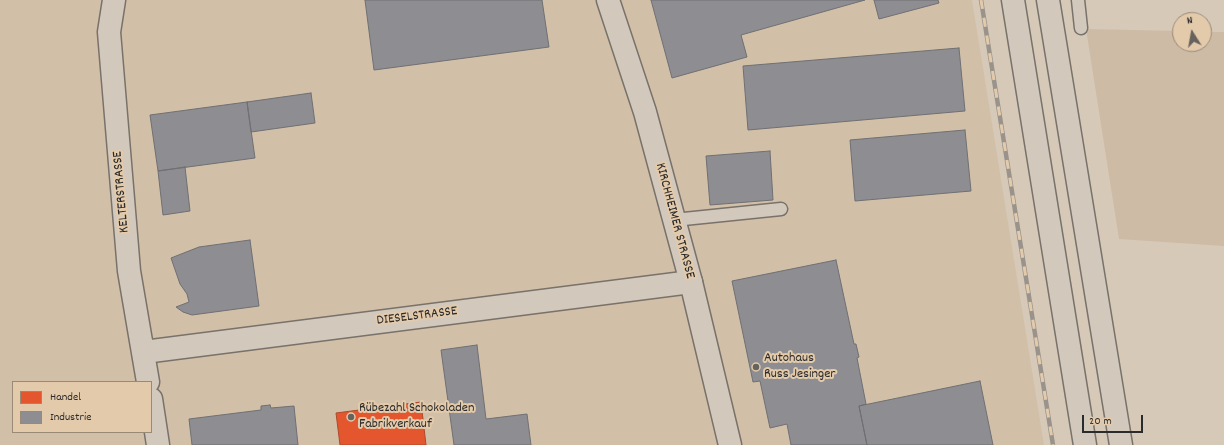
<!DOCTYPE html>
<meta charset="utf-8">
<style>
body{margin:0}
#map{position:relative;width:1224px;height:445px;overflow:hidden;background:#d6c9b8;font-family:Dekko,sans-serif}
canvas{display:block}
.legend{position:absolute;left:12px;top:381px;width:140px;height:52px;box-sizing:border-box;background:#e3caab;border:1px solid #998a78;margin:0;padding:5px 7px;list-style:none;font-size:12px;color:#2b2b2b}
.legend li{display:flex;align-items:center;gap:8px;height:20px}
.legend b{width:20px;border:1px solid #998a78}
.north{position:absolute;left:1172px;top:12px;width:40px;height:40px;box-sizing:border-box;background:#e3caab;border:1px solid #998a78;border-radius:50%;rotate:349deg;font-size:11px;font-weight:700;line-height:16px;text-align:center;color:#2b2b2b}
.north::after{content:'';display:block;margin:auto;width:14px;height:18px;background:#67625c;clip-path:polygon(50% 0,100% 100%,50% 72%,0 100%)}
.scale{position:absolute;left:1082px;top:415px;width:61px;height:18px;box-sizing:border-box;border:2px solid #2b2b2b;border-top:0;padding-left:5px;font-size:12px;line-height:14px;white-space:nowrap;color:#2b2b2b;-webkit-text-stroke:3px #e3caab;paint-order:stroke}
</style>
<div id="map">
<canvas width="1224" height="445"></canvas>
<ul class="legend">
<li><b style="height:11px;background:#e4572e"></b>Handel</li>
<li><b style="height:11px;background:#8d8d92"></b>Industrie</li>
</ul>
<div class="north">N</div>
<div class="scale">20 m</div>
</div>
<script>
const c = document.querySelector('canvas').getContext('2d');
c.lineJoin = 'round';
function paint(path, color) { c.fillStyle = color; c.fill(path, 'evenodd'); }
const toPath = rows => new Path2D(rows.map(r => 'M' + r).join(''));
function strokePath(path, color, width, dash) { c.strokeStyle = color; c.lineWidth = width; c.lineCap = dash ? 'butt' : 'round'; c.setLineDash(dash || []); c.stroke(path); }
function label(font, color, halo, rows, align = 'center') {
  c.font = font + ' Dekko,sans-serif'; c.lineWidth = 4; c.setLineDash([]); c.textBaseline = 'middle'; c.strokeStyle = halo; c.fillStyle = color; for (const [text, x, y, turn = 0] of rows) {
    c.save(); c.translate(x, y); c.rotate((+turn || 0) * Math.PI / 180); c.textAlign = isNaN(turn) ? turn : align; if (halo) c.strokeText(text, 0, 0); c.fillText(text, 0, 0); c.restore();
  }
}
const built = toPath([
 [0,0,972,0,1044,445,0,445],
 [13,382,151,382,151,432,13,432]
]);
const green = toPath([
 [1086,29,1180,31,1180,44,1204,44,1204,32,1224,32,1224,246,1119,239]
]);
const shops = toPath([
 [421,402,426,445,340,445,336,413,421,402]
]);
const industry = toPath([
 [365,0,542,0,549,47,374,70,365,0],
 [651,0,865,0,741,35,747,57,672,78,651,0],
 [874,0,938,0,939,3,879,19,874,0],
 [959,48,965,111,748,130,743,66,959,48],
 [311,93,315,123,251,132,247,102,311,93],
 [247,102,255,158,158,171,150,115,247,102],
 [965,130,971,191,855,201,850,140,965,130],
 [770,151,773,200,710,205,706,156,770,151],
 [185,167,190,211,163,215,158,171,185,167],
 [250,240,259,306,192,315,183,312,176,307,189,302,187,294,180,284,171,258,199,247,250,240],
 [836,260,854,344,856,344,859,357,857,358,866,404,859,406,867,445,791,445,787,424,770,428,760,381,753,382,732,281,836,260],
 [477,345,486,419,527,414,531,445,454,445,441,350,477,345],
 [980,381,993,445,867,445,859,406,980,381],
 [270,405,271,408,294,406,298,445,192,445,189,419,261,410,261,406,270,405]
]);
const service = toPath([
 [1078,0,1081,28],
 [674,220,781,209]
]);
const minor = toPath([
 [114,0,109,32,129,271,148,382],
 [144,352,691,282],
 [151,399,158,445]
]);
const tertiary = toPath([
 [608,0,645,112,691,282,730,445]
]);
const primary = toPath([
 [1013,0,1085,445],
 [1048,0,1121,445]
]);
const rail = toPath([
 [981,0,1053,445]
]);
const markers = [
 [756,367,4,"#67625c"],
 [351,417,4,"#67625c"]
];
const streetNames = [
 ["KELTERSTRASSE",122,192,-95],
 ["KIRCHHEIMER STRASSE",674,221,75],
 ["DIESELSTRASSE",417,317,-7]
];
const poiNames = [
 ["Autohaus",764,359],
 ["Russ Jesinger",764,375],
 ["Rübezahl Schokoladen",359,409],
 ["Fabrikverkauf",359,425]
];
paint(built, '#d2bfa8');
paint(green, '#cdbba5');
paint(shops, '#e4572e');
strokePath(shops, '#ac4a2d', 1);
paint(industry, '#8d8d92');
strokePath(industry, '#707073', 1);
strokePath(service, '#78726a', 15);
strokePath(minor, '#78726a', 25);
strokePath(tertiary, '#78726a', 25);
strokePath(primary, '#78726a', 25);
strokePath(service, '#d2c8bc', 12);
strokePath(minor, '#d2c8bc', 22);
strokePath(tertiary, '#d2c8bc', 22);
strokePath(primary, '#d2c8bc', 22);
strokePath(rail, '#99938b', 4.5);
strokePath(rail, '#e3caab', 3, [9]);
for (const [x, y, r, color] of markers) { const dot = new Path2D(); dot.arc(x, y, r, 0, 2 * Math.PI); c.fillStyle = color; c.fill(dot); strokePath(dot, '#e3caab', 1.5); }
label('14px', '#2b2b2b', '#e3caab', streetNames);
label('14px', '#2b2b2b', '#e3caab', poiNames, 'left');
</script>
